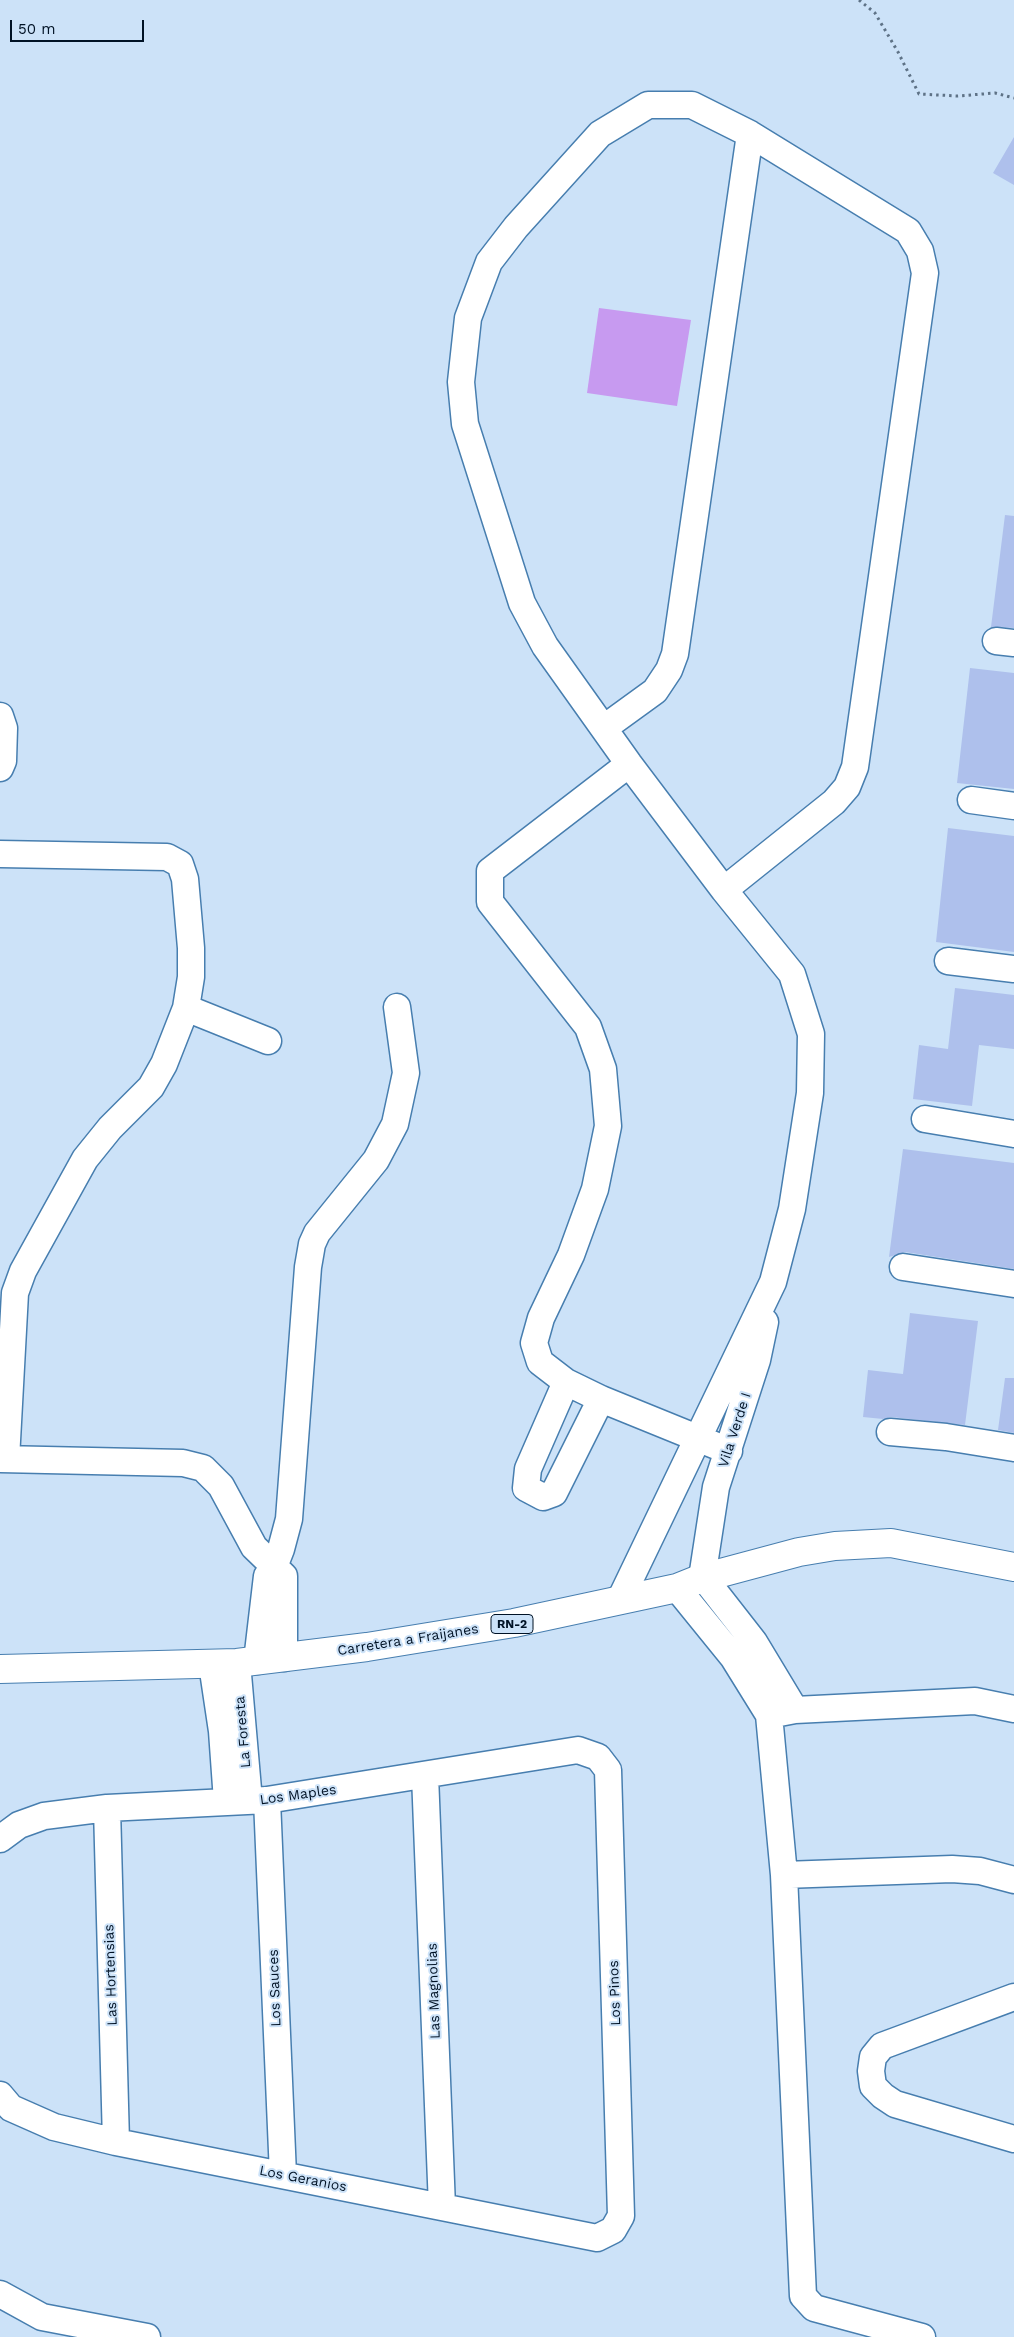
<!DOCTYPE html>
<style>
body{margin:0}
#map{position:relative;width:1014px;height:2337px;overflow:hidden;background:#cce2f8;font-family:"Work Sans",sans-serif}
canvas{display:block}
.scale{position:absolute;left:10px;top:20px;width:134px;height:22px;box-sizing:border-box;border:2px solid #001225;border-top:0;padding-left:6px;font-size:15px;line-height:18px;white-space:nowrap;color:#001225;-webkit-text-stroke:4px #cce2f8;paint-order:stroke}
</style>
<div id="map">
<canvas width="1014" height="2337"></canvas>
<div class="scale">50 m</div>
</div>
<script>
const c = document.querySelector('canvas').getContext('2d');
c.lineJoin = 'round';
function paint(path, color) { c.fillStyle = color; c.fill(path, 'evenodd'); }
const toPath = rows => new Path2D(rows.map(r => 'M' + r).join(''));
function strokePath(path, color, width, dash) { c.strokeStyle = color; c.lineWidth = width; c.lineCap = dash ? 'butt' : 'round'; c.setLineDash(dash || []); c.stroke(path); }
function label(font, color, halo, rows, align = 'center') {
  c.font = font + ' "Work Sans",sans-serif'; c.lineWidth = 4; c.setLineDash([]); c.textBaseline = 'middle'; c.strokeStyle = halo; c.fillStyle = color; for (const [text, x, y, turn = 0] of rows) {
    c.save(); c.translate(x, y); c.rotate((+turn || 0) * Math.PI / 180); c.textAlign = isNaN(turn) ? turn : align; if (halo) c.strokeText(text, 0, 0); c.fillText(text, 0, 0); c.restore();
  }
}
const green = toPath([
 [599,308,691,320,677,406,587,393]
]);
const building = toPath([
 [1014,137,1014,185,993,173],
 [1005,515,1014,516,1014,628,991,627],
 [970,668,1014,673,1014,789,957,783],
 [948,828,1014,836,1014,952,936,942],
 [955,988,1014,995,1014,1049,979,1045,972,1106,913,1099,919,1045,948,1049],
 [903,1149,1014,1163,1014,1269,905,1252,889,1257],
 [910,1313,978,1321,965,1425,891,1417,883,1419,863,1417,868,1370,903,1374],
 [1005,1378,1014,1378,1014,1433,998,1430]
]);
const path = toPath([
 [859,0,875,13,898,52,919,94,958,96,995,93,1014,98]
]);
const minor = toPath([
 [996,641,1014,643],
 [0,716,4,728,3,761,0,768],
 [604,728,655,691,669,670,675,654,750,134],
 [629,764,490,871,490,902,588,1027,603,1069,608,1126,595,1189,571,1255,541,1318,534,1343,540,1362,566,1382,601,1399,729,1451],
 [971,800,1014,806],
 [0,854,167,857,180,864,185,879,191,948,191,977,186,1008,164,1064,151,1087,110,1128,85,1159,23,1271,15,1293,6,1459],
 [948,961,1014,969],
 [186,1008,268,1041],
 [925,1119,1014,1134],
 [903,1267,1014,1284],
 [566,1382,528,1469,526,1488,543,1497,554,1493,601,1399],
 [890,1432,946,1437,1014,1448],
 [0,1459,183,1463,203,1468,221,1486,254,1547,284,1576,284,1658],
 [702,1578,716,1487,757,1360,765,1322],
 [704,1578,754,1642,795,1710],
 [677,1588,733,1657,769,1715],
 [620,1600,773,1282,792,1209,810,1093,811,1034,792,974,724,890,629,764,545,646,522,603,465,424,461,382,468,318,489,262,516,227,600,134,648,105,692,105,750,134,908,231,920,251,925,273,855,767,847,787,834,802,724,890],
 [257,1661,267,1576,274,1567,281,1549,289,1519,308,1267,312,1244,317,1233,376,1160,395,1124,406,1073,397,1007],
 [237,1663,249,1801],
 [212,1664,222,1731,227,1801],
 [425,1775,442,2207],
 [267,1800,283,2175],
 [107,1808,116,2142],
 [0,1839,19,1825,44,1816,107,1808,267,1800,578,1750,598,1757,608,1770,621,2216,613,2230,597,2238,116,2142,54,2127,11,2108,0,2095],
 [784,1875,952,1869,980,1871,1014,1880],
 [1014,1997,882,2046,873,2057,871,2071,873,2086,883,2096,895,2104,1014,2139],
 [0,2294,42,2317,147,2337],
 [922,2337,814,2308,803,2296,784,1875,769,1715,795,1710,975,1701,1014,1709]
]);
const major = toPath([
 [0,1669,237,1663,367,1647,514,1623,677,1588,702,1578,799,1552,835,1546,891,1543,1014,1567]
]);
const shields = [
 [512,1624,42]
];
const shieldNames = [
 ["RN-2",512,1624]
];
const streetNames = [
 ["Vila Verde I",735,1430,-72],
 ["Carretera a Fraijanes",408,1640,-9],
 ["La Foresta",243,1732,-95],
 ["Los Maples",298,1795,-8],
 ["Las Hortensias",111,1975,-92],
 ["Los Sauces",275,1988,-92],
 ["Las Magnolias",434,1991,-92],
 ["Los Pinos",615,1993,-92],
 ["Los Geranios",303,2179,11]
];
paint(green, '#c79af0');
paint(building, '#aec0ec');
strokePath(minor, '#477eaf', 29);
strokePath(major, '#477eaf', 30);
strokePath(path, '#5e7286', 3, [2.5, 4]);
strokePath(minor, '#fff', 26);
strokePath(major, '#fff', 28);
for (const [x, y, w] of shields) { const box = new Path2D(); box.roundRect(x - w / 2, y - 9.5, w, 19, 4); c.fillStyle = '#cce2f8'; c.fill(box); strokePath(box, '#001225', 1); }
label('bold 12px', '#001225', null, shieldNames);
label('14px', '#001225', '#cce2f8', streetNames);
</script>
